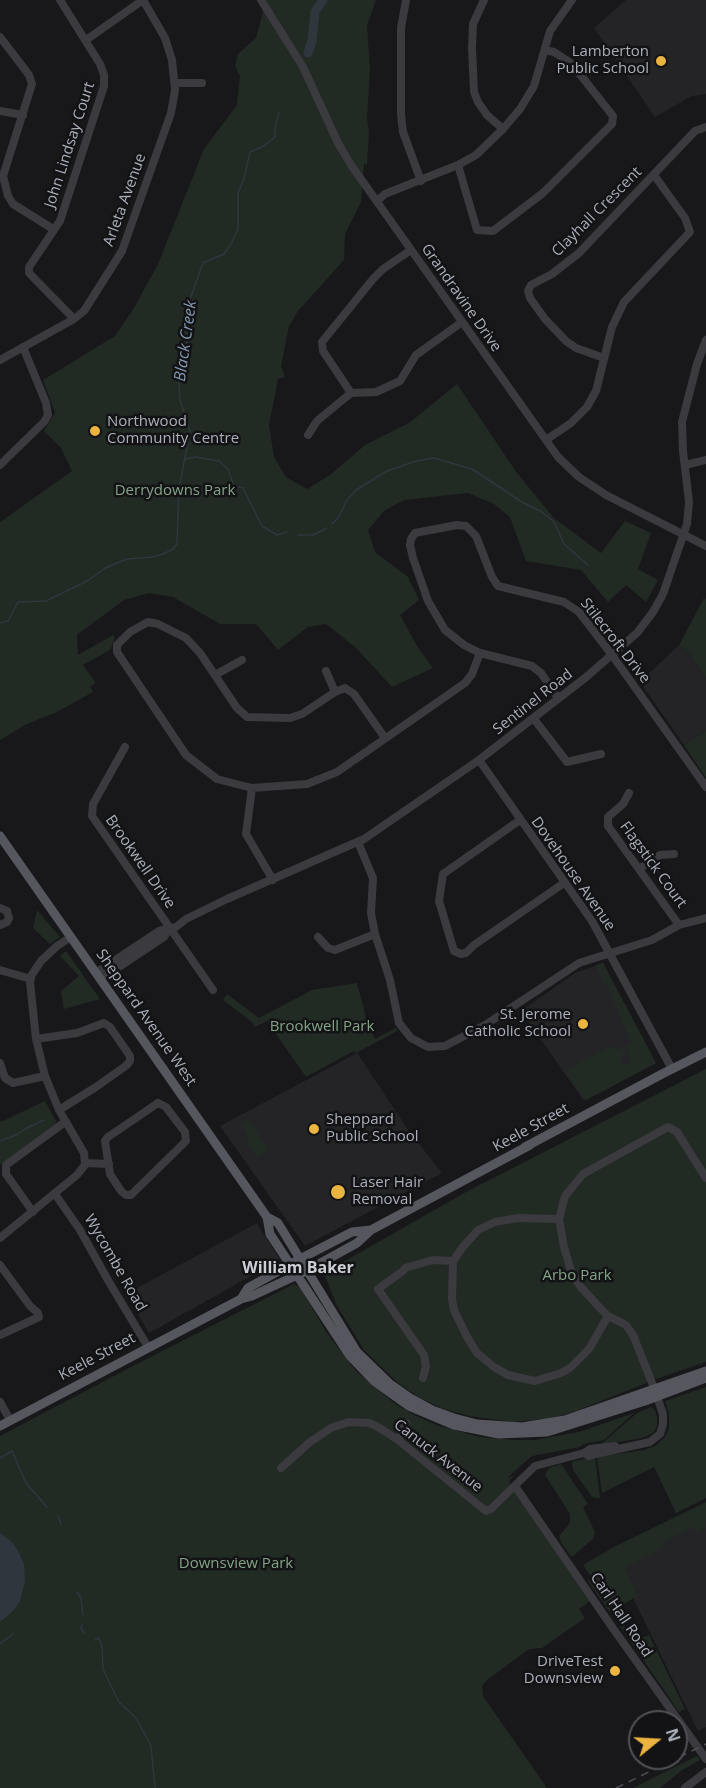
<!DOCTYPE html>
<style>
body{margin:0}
#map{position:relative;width:706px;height:1788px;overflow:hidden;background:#18181a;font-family:"Open Sans",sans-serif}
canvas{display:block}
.north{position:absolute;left:628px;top:1710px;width:60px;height:60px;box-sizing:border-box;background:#131315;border:2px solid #505157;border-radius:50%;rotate:72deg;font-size:16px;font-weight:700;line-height:24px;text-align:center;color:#abafba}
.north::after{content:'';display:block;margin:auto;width:21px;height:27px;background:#ebb440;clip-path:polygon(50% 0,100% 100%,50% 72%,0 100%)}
</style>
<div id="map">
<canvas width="706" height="1788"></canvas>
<div class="north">N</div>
</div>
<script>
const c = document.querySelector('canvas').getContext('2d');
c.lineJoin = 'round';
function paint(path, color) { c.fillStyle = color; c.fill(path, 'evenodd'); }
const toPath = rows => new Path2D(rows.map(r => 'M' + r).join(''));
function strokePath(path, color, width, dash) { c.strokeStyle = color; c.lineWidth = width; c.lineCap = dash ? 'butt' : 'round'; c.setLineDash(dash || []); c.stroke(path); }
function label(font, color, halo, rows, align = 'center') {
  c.font = font + ' "Open Sans",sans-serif'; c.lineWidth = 5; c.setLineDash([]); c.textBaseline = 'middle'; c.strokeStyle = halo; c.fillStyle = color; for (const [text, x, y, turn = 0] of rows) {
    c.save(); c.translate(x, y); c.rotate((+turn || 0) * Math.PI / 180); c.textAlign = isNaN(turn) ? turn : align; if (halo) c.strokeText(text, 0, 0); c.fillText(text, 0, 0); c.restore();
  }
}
const built = toPath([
 [626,0,706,0,706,94,692,96,655,117,594,28],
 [679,645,690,654,706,678,706,731,684,745,640,682],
 [603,963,656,1063,584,1101,521,1011,575,973],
 [357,1053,409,1131,442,1173,305,1246,220,1126],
 [257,1223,279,1258,278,1261,149,1333,126,1294],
 [706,1519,706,1727,698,1731,616,1563]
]);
const green = toPath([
 [266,0,376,0,367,26,370,69,367,119,369,132,367,165,364,164,361,202,345,234,344,260,298,311,289,326,281,366,285,377,278,379,269,425,274,457,286,477,307,489,330,475,365,445,409,423,457,384,517,473,554,518,601,553,625,521,651,533,638,569,658,580,646,602,626,585,608,602,581,570,526,561,510,517,494,504,468,493,404,500,384,511,368,530,375,552,408,577,419,600,400,615,417,646,433,668,392,687,356,648,326,624,308,627,278,650,256,624,220,624,173,597,149,593,124,600,77,635,78,655,113,635,115,638,110,650,83,665,96,683,90,686,93,692,57,712,27,724,0,740,0,522,72,471,61,448,44,431,55,413,43,380,115,336,134,308,158,264,204,149,237,105,240,76,235,66,238,54,256,38],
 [704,598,706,600,706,678,690,654,679,645],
 [706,731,706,778,684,745],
 [37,910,60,937,50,944,33,928],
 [66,951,100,999,64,1009,61,991,79,976,60,956],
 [603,963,656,1063,586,1100,566,1072,568,1069,605,1049,615,1046,617,1050,624,1047,627,1053,623,1056,622,1061,625,1064,631,1061,626,1046,631,1043,607,984,604,984,596,965],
 [357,983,368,1025,375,1039,396,1028,397,1031,356,1053,354,1051,306,1077,267,1021,255,1027,252,1022,223,1000,227,994,259,1018,312,990],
 [706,1069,706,1362,659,1378,576,1411,552,1418,513,1422,469,1416,444,1409,420,1398,397,1382,364,1350,336,1304,324,1273,466,1192],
 [45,1101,58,1125,0,1165,0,1120,1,1122],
 [248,1119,269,1150,258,1158,248,1146,247,1135,241,1124],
 [294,1284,300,1287,327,1333,356,1371,394,1403,414,1415,439,1426,480,1437,515,1440,535,1440,579,1432,634,1413,604,1440,583,1444,580,1447,532,1456,507,1478,514,1476,509,1481,590,1601,579,1609,585,1618,542,1648,529,1649,487,1680,482,1686,483,1696,547,1788,0,1788,0,1436,131,1367],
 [706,1387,706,1498,676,1513,654,1467,602,1493,597,1457,644,1450,655,1446,665,1437,669,1428,669,1414,665,1401],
 [651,1407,655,1410,657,1417,657,1426,653,1433,642,1438,600,1445,637,1413],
 [595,1457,600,1498,596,1498,592,1497,573,1470,572,1463,574,1461],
 [561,1464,588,1504,583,1507,595,1532,593,1539,573,1556,571,1556,562,1544,559,1536,570,1523,570,1514,545,1475,549,1468],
 [706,1502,706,1527,696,1532,693,1527,663,1542,665,1547,625,1567,637,1596,612,1611,609,1611,588,1581,592,1578,583,1565,614,1547],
 [623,1625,635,1640,649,1635,685,1709,679,1712,629,1639,627,1634,625,1634,620,1627],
 [697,1756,700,1760,682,1770,660,1788,633,1788]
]);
const water = toPath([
 [0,1533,13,1543,19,1553,24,1564,25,1581,20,1601,13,1611,0,1622]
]);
const stream = toPath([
 [186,459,196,457,219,461,228,469,234,486,243,488,262,526,277,535,287,532],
 [332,524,338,518,347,500,356,490,387,471,416,461,434,458,472,469,522,502,542,512,554,522,564,544,588,565],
 [298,535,313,535,327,528],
 [0,623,8,621,18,602,46,601,89,580,105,568,127,559,153,557,163,554,173,549,177,544,179,489,190,431,180,400,179,383,187,349,186,327,189,302,203,263,224,254,231,244,238,229,238,193,244,179,250,152,264,146,275,137,275,129,279,112],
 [0,1141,16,1135,25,1129,44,1120],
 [0,1458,12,1451,26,1483,47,1507],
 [58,1516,61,1524],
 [77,1592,81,1598,83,1615],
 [82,1624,81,1629,85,1633],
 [95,1640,99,1638,102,1647,103,1669,119,1702,136,1718,151,1746,155,1788],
 [0,1644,14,1633]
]);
const river = toPath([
 [308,53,312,41,315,12,323,0]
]);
const minor = toPath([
 [60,0,100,64,104,75,104,86,60,221,29,267,29,273,74,319],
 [261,0,303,67,338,143,351,165,558,457,579,477,606,495,706,546],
 [406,0,401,28,401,114,403,132,421,181],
 [484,0,473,24,472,48,474,92,478,102,487,115,503,129],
 [0,37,29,75,32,84,3,176,8,196,13,204,53,229],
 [86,40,143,0],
 [175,83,202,83],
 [0,111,23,115],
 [458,165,477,230,493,231,543,193,612,124,613,116,571,63,554,52,545,50],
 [377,201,385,194,458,165,476,155,503,129,520,109,534,86,550,31,572,0],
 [604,358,576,348,566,341,545,319,530,298,528,291,531,285,552,274,579,253,695,131,706,127],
 [0,360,74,319,84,311,122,251,171,113,175,90,172,60,165,38,143,0],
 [351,393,323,351,322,342,373,279,383,269,411,250],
 [308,435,317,421,351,393,376,392,400,381,416,355,462,322],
 [546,440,571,423,587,407,596,391,612,327,624,302,690,232,685,218,654,175],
 [0,465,44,422,48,415,46,403,23,347],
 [685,465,706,460],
 [326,671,335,692],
 [215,675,242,660],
 [558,698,541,673,532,666,480,653,464,645,445,630,428,601,413,558,410,545,411,539,415,533,457,525,466,526,476,536,492,577,498,586,564,602,579,612,612,655,706,787],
 [534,719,567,762,601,754],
 [385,738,354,694,345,688,335,692,302,714,290,718,247,717,237,708,200,653,186,638,158,624,148,622,130,632,117,645,117,652,186,755,217,779,252,788,307,784,337,772,465,683,472,674,480,653],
 [125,747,93,804,92,816,213,990],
 [479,760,592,921,672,1069],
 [252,788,246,834,273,880],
 [629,793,623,804,608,817,608,826,679,925],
 [520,820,443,874,439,901,454,951,461,954,466,953,474,945,564,883],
 [358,842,373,878,371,913,375,934,390,980,399,1023,411,1038,428,1047,445,1046,485,1025,579,963,652,940,679,925,706,918],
 [639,869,660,855,674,854],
 [0,908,7,911,9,918,7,922,0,925],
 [318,937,328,948,335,950,375,934],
 [0,970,31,979],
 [97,972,159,931,176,927,186,919,227,899,364,839,479,760,585,678,637,633,653,612,663,594,687,524,689,502,683,451,682,422,697,364,706,340],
 [101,979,164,937,169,929],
 [36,1039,77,1033,104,1023,110,1027,130,1056,130,1061,127,1065,96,1087,59,1110],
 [0,1063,5,1078,13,1083,45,1076],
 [158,1103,166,1107,185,1132,186,1141,135,1191,131,1195,126,1195,121,1191,110,1174,105,1141,108,1137,158,1103],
 [85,1163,109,1164],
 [55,1194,80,1230,109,1282,148,1347],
 [33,1212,6,1174,6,1165,65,1122],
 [559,1219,518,1218,495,1222,478,1230,462,1248,453,1261,452,1299,454,1310,466,1335,477,1353,494,1367,508,1375,535,1381,561,1373,570,1368,589,1349,608,1316],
 [0,1238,77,1175,85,1165,84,1153,59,1110,45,1076,36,1039,30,982,31,976,41,961,57,946,71,937],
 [0,1265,30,1306,38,1313,39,1317,0,1335],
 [423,1378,426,1366,424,1355,378,1289,403,1271,405,1268,433,1260,453,1261],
 [0,1402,10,1420],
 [398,1440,406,1423],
 [584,1453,589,1456,596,1454,650,1442,660,1434,663,1424,663,1414,654,1388,633,1335,626,1325,608,1316,599,1307,580,1286,571,1271,564,1247,559,1219,565,1196,583,1174,668,1127,677,1132,706,1178],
 [281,1468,310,1442,331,1428,349,1422,369,1423,378,1427,398,1440,486,1511,491,1509,535,1466,584,1453,590,1449,615,1446],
 [515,1486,612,1627,706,1759],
 [685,1788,706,1772]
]);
const major = toPath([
 [0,836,267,1217,278,1223,357,1352,390,1384,410,1398,432,1410,454,1418,477,1424,522,1427,565,1420,706,1371],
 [525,1147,664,1073,706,1052],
 [267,1217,270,1234,350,1356,374,1381,409,1406,454,1425,499,1434,547,1432,645,1401,706,1378],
 [241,1299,248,1288,300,1259,352,1232,371,1230],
 [0,1426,241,1299,252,1296,308,1270,357,1243,371,1230,530,1145]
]);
const rail = toPath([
 [616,1788,706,1744]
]);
const markers = [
 [661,61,6,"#ebb440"],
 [95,431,6,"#ebb440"],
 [583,1024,6,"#ebb440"],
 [314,1129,6,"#ebb440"],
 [338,1192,8,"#ebb440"],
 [615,1671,6,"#ebb440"]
];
const poiNames = [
 ["Lamberton",649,52],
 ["Public School",649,69],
 ["Northwood",107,422,"left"],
 ["Community Centre",107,439,"left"],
 ["St. Jerome",571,1015],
 ["Catholic School",571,1032],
 ["Sheppard",326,1120,"left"],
 ["Public School",326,1137,"left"],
 ["Laser Hair",352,1183,"left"],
 ["Removal",352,1200,"left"],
 ["DriveTest",603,1662],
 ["Downsview",603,1679]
];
const streetNames = [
 ["John Lindsay Court",70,145,-72],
 ["Arleta Avenue",125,200,-70],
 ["Clayhall Crescent",597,212,-45],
 ["Grandravine Drive",461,298,55],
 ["Stilecroft Drive",615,641,52],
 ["Sentinel Road",533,702,-38],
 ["Brookwell Drive",140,862,55],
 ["Flagstick Court",653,865,54],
 ["Dovehouse Avenue",573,874,55],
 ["Sheppard Avenue West",146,1018,55],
 ["Keele Street",531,1128,-29],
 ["Wycombe Road",115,1263,60],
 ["Keele Street",97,1357,-28],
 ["Canuck Avenue",438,1456,38],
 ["Carl Hall Road",621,1615,56]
];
const parkNames = [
 ["Derrydowns Park",175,491],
 ["Brookwell Park",322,1027],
 ["Arbo Park",577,1276],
 ["Downsview Park",236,1564]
];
const waterNames = [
 ["Black Creek",186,341,-82]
];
const neighbourhoodNames = [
 ["William Baker",298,1268]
];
paint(built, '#242427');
paint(green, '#222a24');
paint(water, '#2f373e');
strokePath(stream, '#2f373e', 1.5);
strokePath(river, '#2f373e', 9);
strokePath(minor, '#3a3a3f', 8);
strokePath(major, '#56575e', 9);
strokePath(rail, '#4f5056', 1.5, [8, 6]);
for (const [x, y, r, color] of markers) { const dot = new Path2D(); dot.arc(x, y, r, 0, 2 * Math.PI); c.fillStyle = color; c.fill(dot); strokePath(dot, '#131315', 2); }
label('15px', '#abafba', '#131315', poiNames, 'right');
label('15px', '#abafba', '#131315', streetNames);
label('15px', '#83a486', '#131315', parkNames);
label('italic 16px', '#849cb3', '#131315', waterNames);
label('bold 16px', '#cccfd6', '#131315', neighbourhoodNames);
</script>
